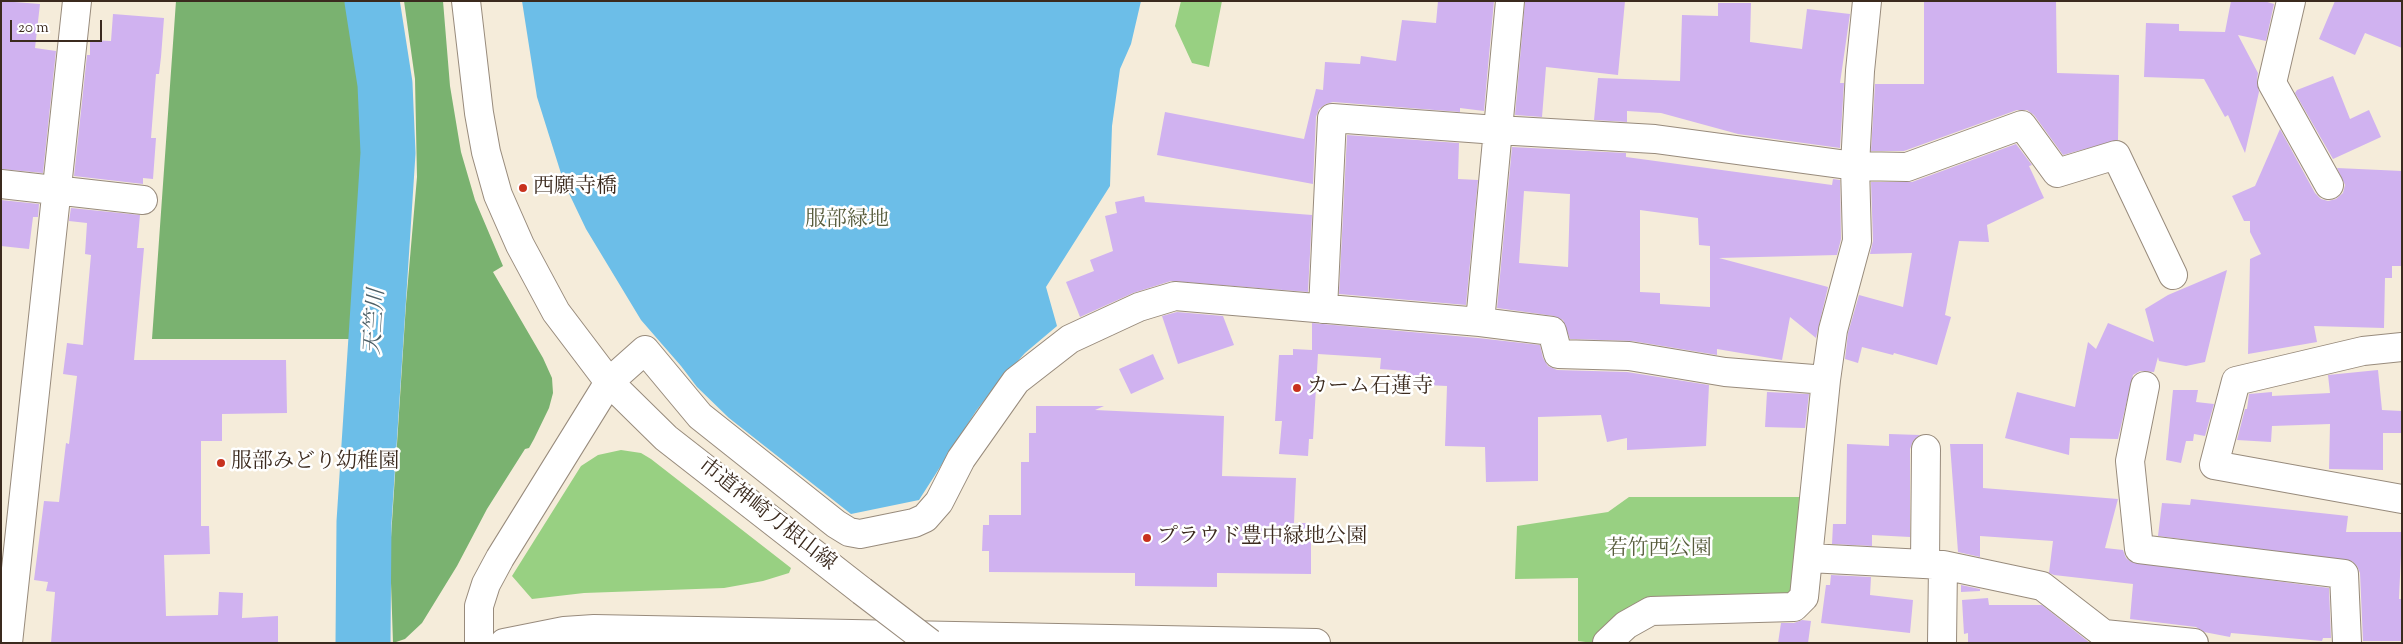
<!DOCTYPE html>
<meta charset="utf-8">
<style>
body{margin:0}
#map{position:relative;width:2403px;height:644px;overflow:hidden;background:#f5ecda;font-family:"Sorts Mill Goudy",serif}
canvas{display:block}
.frame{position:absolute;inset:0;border:2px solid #3b2a1e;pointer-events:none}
.scale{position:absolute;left:10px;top:20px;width:92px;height:22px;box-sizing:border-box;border:2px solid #3b2a1e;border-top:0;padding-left:6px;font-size:15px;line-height:18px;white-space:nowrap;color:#3b2a1e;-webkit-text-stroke:4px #fff;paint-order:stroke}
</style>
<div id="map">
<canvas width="2403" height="644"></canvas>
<div class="frame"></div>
<div class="scale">20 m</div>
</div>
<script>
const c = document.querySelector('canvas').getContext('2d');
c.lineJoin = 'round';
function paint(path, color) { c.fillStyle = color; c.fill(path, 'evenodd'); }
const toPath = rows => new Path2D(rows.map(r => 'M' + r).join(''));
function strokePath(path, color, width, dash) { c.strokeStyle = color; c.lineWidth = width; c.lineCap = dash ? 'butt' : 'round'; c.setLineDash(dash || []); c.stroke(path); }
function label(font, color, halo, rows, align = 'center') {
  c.font = font + ' "Sorts Mill Goudy","Noto Serif JP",serif'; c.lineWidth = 5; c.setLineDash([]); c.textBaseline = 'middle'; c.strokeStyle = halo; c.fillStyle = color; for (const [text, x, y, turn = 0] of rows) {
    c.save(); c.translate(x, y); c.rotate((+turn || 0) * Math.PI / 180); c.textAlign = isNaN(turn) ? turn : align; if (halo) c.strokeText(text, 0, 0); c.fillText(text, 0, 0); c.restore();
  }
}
const green = toPath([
 [1181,1,1222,1,1209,67,1192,63,1175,26],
 [621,450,641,453,651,459,791,568,789,573,763,581,724,588,584,593,532,599,512,576,581,466,598,455],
 [1629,497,1799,497,1797,586,1786,598,1626,612,1606,624,1593,643,1578,641,1578,578,1515,579,1517,526,1608,512]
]);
const forest = toPath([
 [176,1,352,1,363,86,364,231,357,339,152,339],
 [404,1,443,1,450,86,461,152,475,200,503,266,493,272,543,358,552,378,553,393,549,408,534,439,529,448,525,449,487,509,457,566,422,623,405,639,393,643,390,553,406,304,417,177,415,79]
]);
const water = toPath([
 [522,1,1141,1,1131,44,1120,69,1112,126,1110,186,1046,287,1057,326,1025,353,997,384,976,411,919,500,851,514,729,418,697,387,681,366,641,320,586,229,564,183,537,97]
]);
const river = toPath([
 [363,643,364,522,388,153,385,84,372,1]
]);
const building = toPath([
 [1,1,40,4,35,48,56,51,43,173,1,169],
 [1438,1,1494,1,1484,111,1460,108,1460,112,1333,102,1326,104,1319,109,1316,117,1313,184,1157,155,1165,112,1304,139,1316,89,1323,90,1325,62,1360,64,1361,56,1396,61,1402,20,1436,23],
 [1525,1,1625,1,1618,75,1546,67,1542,117,1515,115],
 [1924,1,2056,1,2057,73,2119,75,2118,140,2063,155,2034,115,2027,110,2017,110,1904,151,1871,151,1875,84,1924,84],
 [2231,1,2264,1,2274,4,2266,41,2238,35,2258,73,2257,80,2259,92,2245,153,2228,115,2225,117,2204,79,2144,77,2146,23,2179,24,2179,31,2225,32],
 [2335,1,2402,1,2402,48,2365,33,2355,55,2319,39],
 [1718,3,1751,3,1750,42,1802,49,1807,9,1850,14,1840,83,1844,83,1840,148,1738,134,1661,113,1627,111,1627,122,1594,120,1598,78,1680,81,1682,15,1718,16],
 [113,14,164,18,161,57,159,74,156,74,151,138,156,138,153,179,143,178,143,184,74,176,87,55,90,55,90,40,111,41],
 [2333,76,2350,119,2369,110,2381,137,2333,159,2295,93,2297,90],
 [2280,129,2315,193,2321,199,2328,201,2336,199,2343,193,2345,185,2337,168,2402,171,2402,266,2392,266,2392,278,2385,278,2384,328,2314,326,2317,342,2248,354,2250,259,2261,254,2250,232,2250,221,2244,221,2232,196,2255,186],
 [1347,135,1459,143,1458,179,1478,180,1466,305,1339,294],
 [2016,144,2032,165,2029,166,2044,198,1987,225,1989,242,1959,241,1945,315,1951,317,1937,365,1894,353,1893,355,1862,347,1858,363,1845,359,1848,333,1859,295,1903,307,1912,253,1870,254,1873,241,1871,182,1912,182],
 [1512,147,1626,153,1626,157,1832,185,1833,179,1840,180,1841,239,1837,255,1719,258,1828,287,1816,338,1790,317,1782,360,1717,349,1717,355,1632,341,1570,339,1563,320,1554,316,1497,308],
 [1524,191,1570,194,1568,267,1519,263],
 [1640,210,1698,218,1699,245,1710,246,1710,307,1660,304,1660,293,1640,292],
 [1144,196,1145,202,1312,215,1308,292,1171,281,1133,293,1080,317,1066,282,1094,271,1090,260,1113,251,1105,216,1117,213,1115,202],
 [1,200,39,204,38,217,33,217,29,249,1,246],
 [71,208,140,215,137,248,144,248,134,360,286,360,287,413,222,414,222,441,201,441,201,526,209,526,210,554,164,555,166,616,218,615,219,592,243,593,242,618,278,616,278,643,51,643,55,592,46,591,48,582,34,580,44,501,59,502,66,443,69,444,77,376,63,374,67,343,83,345,91,255,85,254,87,223,69,221],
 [2227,270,2205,362,2186,366,2159,361,2158,357,2154,372,2140,371,2133,375,2118,439,2070,438,2069,455,2005,438,2017,392,2075,407,2088,342,2096,349,2108,323,2154,342,2145,309,2168,295],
 [1177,312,1223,316,1234,345,1178,364,1162,316],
 [1312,323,1478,338,1540,345,1543,358,1548,366,1557,370,1627,372,1709,385,1706,446,1627,450,1627,438,1607,442,1601,415,1538,417,1538,481,1486,482,1485,447,1445,446,1447,386,1405,384,1406,371,1380,369,1381,358,1318,354,1313,439,1309,439,1308,456,1279,454,1282,421,1275,421,1279,355,1293,355,1293,349,1312,350],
 [1153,354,1164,379,1131,394,1119,369],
 [2378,370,2382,410,2402,411,2402,433,2383,433,2383,470,2329,469,2330,424,2272,426,2271,442,2237,440,2245,409,2247,409,2249,394,2272,392,2272,396,2330,393,2328,375],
 [2173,390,2198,390,2196,402,2214,404,2205,436,2194,434,2193,441,2186,441,2181,463,2166,460],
 [1767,392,1809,394,1805,428,1765,427],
 [1036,406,1104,406,1095,410,1224,416,1222,476,1296,478,1294,523,1311,523,1311,574,1217,573,1217,587,1135,586,1135,573,989,572,989,551,982,551,983,525,989,525,989,515,1021,515,1021,462,1029,462,1029,433,1036,433],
 [1889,434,1920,435,1913,441,1910,449,1910,537,1872,535,1872,546,1832,544,1833,524,1846,524,1847,444,1889,446],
 [1950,444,1983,444,1983,488,2118,499,2105,548,2123,550,2126,558,2131,562,2329,588,2331,638,2323,638,2322,641,2231,633,2230,637,2204,632,2196,627,2130,619,2133,584,2054,575,2049,573,2053,541,1980,536,1980,557,1958,552],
 [2191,499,2348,516,2346,532,2402,532,2399,599,2402,599,2402,641,2363,641,2360,573,2357,566,2352,561,2158,536,2162,503,2190,505],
 [1831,575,1871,577,1870,595,1913,600,1910,633,1821,623,1826,585,1830,585],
 [1961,585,1980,589,1980,591,1961,592],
 [1988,598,1989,605,2042,605,2090,643,1968,643,1968,633,1964,634,1962,600],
 [1802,620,1811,621,1808,643,1778,643,1781,623,1794,623]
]);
const minor = toPath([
 [2291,1,2272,83,2329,185],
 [1,184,143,200],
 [1323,309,1332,118,1497,130,1655,139,1855,166,1907,167,2022,125,2057,173,2116,155,2173,275],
 [1480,322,1510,1],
 [2402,347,2363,351,2236,381,2214,465,2402,499],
 [609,382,645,350,700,416,836,524,849,532,860,534,914,523,925,518,939,502,961,459,1016,381,1070,339,1139,307,1175,296,1480,322,1552,331,1558,354,1629,356,1725,372,1826,380],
 [2145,386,2130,461,2139,549,2344,574,2347,643],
 [1809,558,1943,565,2042,586,2104,634,2194,643],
 [1925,564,1926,449],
 [8,643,77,1],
 [1607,643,1626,625,1651,611,1794,607,1804,597,1826,380,1833,330,1857,241,1855,166,1860,71,1867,1],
 [1942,643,1943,565]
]);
const tertiary = toPath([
 [466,1,479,113,486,152,498,195,520,245,556,312,609,382,500,558,486,584,479,606,479,643],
 [609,382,666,438,862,591],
 [504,643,564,631,594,629,1316,643]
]);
const tertiaryBridge = toPath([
 [862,591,930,643]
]);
const markers = [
 [523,188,5,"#c8321e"],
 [1297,388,5,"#c8321e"],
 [221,463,5,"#c8321e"],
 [1147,538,5,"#c8321e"]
];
const poiNames = [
 ["西願寺橋",533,188],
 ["カーム石蓮寺",1307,388],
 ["服部みどり幼稚園",231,463],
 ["プラウド豊中緑地公園",1157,538]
];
const parkNames = [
 ["服部緑地",847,221],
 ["若竹西公園",1659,550]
];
const streetNames = [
 ["市道神崎刀根山線",766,516,38]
];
const waterNames = [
 ["天竺川",377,322,-86]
];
paint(green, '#98d082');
paint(forest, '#7ab270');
paint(water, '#6cbee8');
strokePath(river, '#6cbee8', 55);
paint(building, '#d0b2f0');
strokePath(minor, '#988b7c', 30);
strokePath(tertiary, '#988b7c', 30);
strokePath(minor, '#fff', 28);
strokePath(tertiary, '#fff', 28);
strokePath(tertiaryBridge, '#988b7c', 30, []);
strokePath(tertiaryBridge, '#fff', 28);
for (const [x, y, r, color] of markers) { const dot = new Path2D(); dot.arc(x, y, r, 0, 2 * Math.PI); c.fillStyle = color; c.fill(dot); strokePath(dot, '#fff', 2); }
label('21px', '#3b2a1e', '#fff', poiNames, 'left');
label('21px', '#575c3c', '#fff', parkNames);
label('21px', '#3b2a1e', '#fff', streetNames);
label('italic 22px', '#4c5e65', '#fff', waterNames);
</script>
